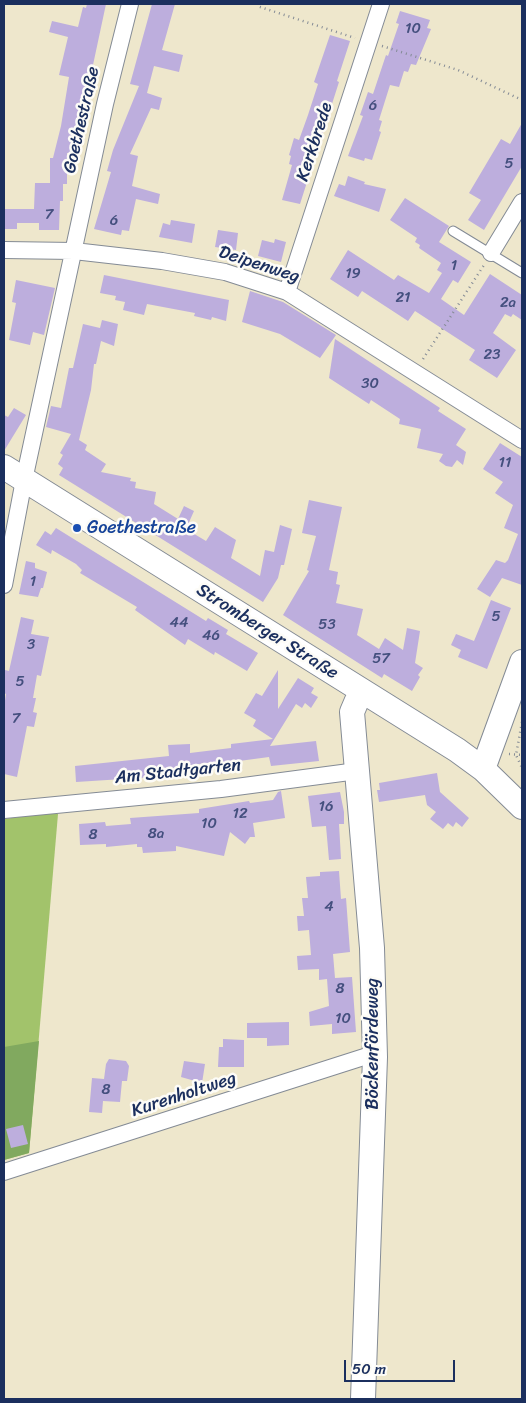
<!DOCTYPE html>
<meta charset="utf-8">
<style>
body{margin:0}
#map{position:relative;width:526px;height:1403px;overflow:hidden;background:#eee7cc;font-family:Sriracha,sans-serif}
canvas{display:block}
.frame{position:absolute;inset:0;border:5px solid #1b2f5e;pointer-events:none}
.scale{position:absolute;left:344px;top:1360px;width:111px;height:22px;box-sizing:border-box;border:2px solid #1b2f5e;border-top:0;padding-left:6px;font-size:15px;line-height:18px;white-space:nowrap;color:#1b2f5e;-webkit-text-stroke:4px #fdfcf7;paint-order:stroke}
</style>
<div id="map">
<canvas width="526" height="1403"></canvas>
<div class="frame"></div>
<div class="scale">50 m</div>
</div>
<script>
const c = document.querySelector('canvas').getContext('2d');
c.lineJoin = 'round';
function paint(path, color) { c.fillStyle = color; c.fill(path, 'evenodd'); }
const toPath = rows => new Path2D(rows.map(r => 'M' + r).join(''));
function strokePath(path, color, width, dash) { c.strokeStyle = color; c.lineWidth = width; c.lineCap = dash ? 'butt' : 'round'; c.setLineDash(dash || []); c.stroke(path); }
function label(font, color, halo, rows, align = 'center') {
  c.font = font + ' Sriracha,sans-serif'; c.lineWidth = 5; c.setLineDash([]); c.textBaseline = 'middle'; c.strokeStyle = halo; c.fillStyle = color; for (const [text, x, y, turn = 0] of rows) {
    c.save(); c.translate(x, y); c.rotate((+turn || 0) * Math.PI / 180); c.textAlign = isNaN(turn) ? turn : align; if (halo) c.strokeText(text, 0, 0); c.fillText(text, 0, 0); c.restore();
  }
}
const green = toPath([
 [47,813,58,814,29,1153,4,1160,4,819]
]);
const forest = toPath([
 [39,1041,29,1153,4,1160,4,1047]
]);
const building = toPath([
 [87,4,106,4,74,154,67,153,67,184,63,184,63,201,60,201,59,230,39,230,39,223,17,223,17,229,4,229,4,209,34,209,35,183,50,183,50,158,53,158,61,126,69,77,59,75,68,37,49,32,52,21,78,27,83,7,86,8],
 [152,4,175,4,162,50,183,55,179,72,154,66,147,93,162,98,159,110,151,108,130,154,138,156,132,186,160,194,158,204,136,199,129,231,122,230,121,235,94,229,111,172,107,171,113,150,139,86,130,84],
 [400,11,430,20,427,28,431,29,416,65,411,64,408,72,404,71,399,87,390,85,379,120,382,121,379,131,381,132,372,160,365,158,364,161,348,156,363,116,360,115,368,92,373,94,386,55,388,56,399,24,396,23],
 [330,35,350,41,337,81,339,82,300,204,282,200,292,165,289,164,291,156,289,155,294,138,299,140,308,115,318,84,314,82],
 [522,123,522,166,484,230,468,220,481,200,469,193,501,139,510,144],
 [348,176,365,182,364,184,386,189,379,212,334,196,339,184,345,186],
 [405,198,449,226,439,242,471,262,458,283,453,280,441,299,464,315,490,274,522,295,522,320,513,314,511,317,505,314,493,333,516,350,497,378,469,360,475,350,415,311,408,321,362,291,358,297,330,279,348,250,394,280,398,275,429,293,442,273,437,270,441,263,419,248,420,245,415,242,417,238,390,220],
 [171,220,195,224,192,243,159,237,163,223,170,225],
 [218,230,238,233,236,250,215,247],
 [275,239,286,242,281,262,258,256,262,240,274,243],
 [104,275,229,300,226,321,212,317,211,320,194,316,195,313,147,304,144,315,123,310,125,302,115,300,116,296,100,293],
 [16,280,55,288,44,335,33,332,30,345,9,340,16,303,12,302],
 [250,291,283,302,336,335,320,358,280,334,242,322],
 [102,320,118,324,114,346,101,341,96,364,94,364,91,390,79,440,87,445,85,450,106,464,101,472,131,478,130,481,136,482,135,488,156,492,154,504,178,519,184,506,194,511,186,529,206,541,215,527,236,540,231,558,260,576,265,550,274,552,280,525,292,529,284,565,281,565,278,578,263,602,59,475,63,468,58,464,63,455,60,453,71,434,46,427,51,406,61,408,69,368,73,368,83,324,100,328],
 [335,339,440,408,438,411,466,429,456,445,466,452,463,465,457,460,452,467,446,466,439,461,443,454,417,448,421,429,399,424,400,419,371,400,369,404,329,378],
 [14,408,26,415,4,451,4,415,8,417],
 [500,443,522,457,522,585,502,578,490,597,477,589,496,560,505,563,508,560,518,534,504,528,513,505,495,493,503,482,483,469],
 [309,500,342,507,329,570,338,572,336,584,340,585,336,603,363,609,357,635,379,649,385,638,403,650,407,628,420,631,415,663,423,668,418,675,420,677,412,691,384,674,382,678,283,615,309,571,307,570,316,536,302,533],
 [56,528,206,621,208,618,228,630,226,634,258,653,247,671,215,652,214,655,188,639,185,645,135,610,137,607,80,573,82,570,76,564,52,550,51,554,36,545,45,531,51,535],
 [26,561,35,563,35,568,47,572,43,588,41,588,38,597,19,594],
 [491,600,511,608,487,669,458,657,461,650,451,645,456,634,474,641],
 [21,617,34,620,31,634,49,637,41,676,37,675,33,698,36,698,33,712,37,713,34,727,27,726,17,777,4,774,4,707,6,694,4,693,4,677,5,670,9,671],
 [278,670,278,709,298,678,314,688,311,693,318,697,311,708,305,703,302,708,296,704,270,746,316,741,319,761,271,766,269,757,239,761,240,768,235,768,235,771,217,774,215,762,191,765,192,772,170,773,170,776,76,782,75,766,169,756,168,745,190,744,190,753,231,748,231,744,273,739,253,726,256,720,244,713,256,693,262,696],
 [437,773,440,792,469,818,462,827,456,822,453,827,448,823,443,829,430,819,436,812,427,805,425,795,379,802,377,790,380,790,379,783],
 [281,791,285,818,253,823,255,837,250,837,245,844,230,832,224,856,176,846,176,851,143,853,142,847,137,847,137,844,106,847,106,844,80,845,79,824,105,822,106,826,131,824,130,818,199,813,199,809,249,801,250,803,273,800,278,792],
 [340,792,344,812,344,824,339,824,341,859,329,860,326,826,312,827,308,796],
 [339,871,341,899,346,898,350,952,333,954,335,978,352,977,356,1032,332,1034,332,1024,310,1026,309,1012,329,1006,327,979,319,980,319,969,298,970,297,956,311,955,309,930,298,931,297,916,304,916,302,898,308,898,306,877,320,876,320,872],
 [289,1022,289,1045,267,1046,267,1038,247,1038,247,1023],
 [223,1039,244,1040,244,1067,218,1067,219,1047,223,1047],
 [109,1059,126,1061,129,1066,127,1081,122,1081,120,1102,103,1101,102,1113,89,1112,92,1078,104,1079,106,1064],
 [184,1061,205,1064,202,1083,181,1077],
 [23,1125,28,1144,11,1148,6,1129]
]);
const path = toPath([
 [257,4,257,6,355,38],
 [382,46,458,70,522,100],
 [423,359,484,265],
 [522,722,516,755,522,768],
 [509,754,522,755]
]);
const lane = toPath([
 [453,231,522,273]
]);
const street = toPath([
 [4,250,74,251,162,261,225,272,287,292,522,440],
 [491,253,522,202],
 [287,292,381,4],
 [4,585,24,480,105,104,130,4],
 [4,810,221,789,357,771],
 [4,1172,367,1056,375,1057]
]);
const secondary = toPath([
 [4,467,457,750,483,769,522,807],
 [361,691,352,712,372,948,375,1057,363,1399],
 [483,769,522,662]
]);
const markers = [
 [77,528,5,"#1a4fb4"]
];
const numberNames = [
 ["10",413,29],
 ["6",373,106],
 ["5",509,164],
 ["7",49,215],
 ["6",114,221],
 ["1",454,266],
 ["19",353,274],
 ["21",403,298],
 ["2a",508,303],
 ["23",492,355],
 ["30",370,384],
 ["11",505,463],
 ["1",33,582],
 ["5",496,617],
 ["44",179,623],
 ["53",327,625],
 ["46",211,636],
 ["3",31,645],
 ["57",381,659],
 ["5",20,682],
 ["7",16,719],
 ["16",326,807],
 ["12",240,814],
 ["10",209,824],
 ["8a",156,834],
 ["8",93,835],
 ["4",329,907],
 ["8",340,989],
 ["10",343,1019],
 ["8",106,1090]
];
const streetNames = [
 ["Goethestraße",82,120,-77],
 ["Kerkbrede",315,142,-72],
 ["Deipenweg",259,265,18],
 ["Stromberger Straße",267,632,32],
 ["Am Stadtgarten",178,772,-6],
 ["Böckenfördeweg",373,1044,-90],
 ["Kurenholtweg",184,1095,-18]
];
const transitNames = [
 ["Goethestraße",87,528]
];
paint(green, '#a2c36b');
paint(forest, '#81a95f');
paint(building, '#bdaedd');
strokePath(lane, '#848b95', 11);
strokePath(street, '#848b95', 18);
strokePath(secondary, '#848b95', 26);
strokePath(path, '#848b95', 2.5, [1, 4]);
strokePath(lane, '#fff', 9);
strokePath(street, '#fff', 16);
strokePath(secondary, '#fff', 24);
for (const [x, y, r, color] of markers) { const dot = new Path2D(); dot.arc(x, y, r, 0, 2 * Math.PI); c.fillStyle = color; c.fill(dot); strokePath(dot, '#fdfcf7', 2); }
label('15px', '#444f7e', null, numberNames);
label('18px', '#1b2f5e', '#fdfcf7', streetNames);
label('18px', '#164399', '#fdfcf7', transitNames, 'left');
</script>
